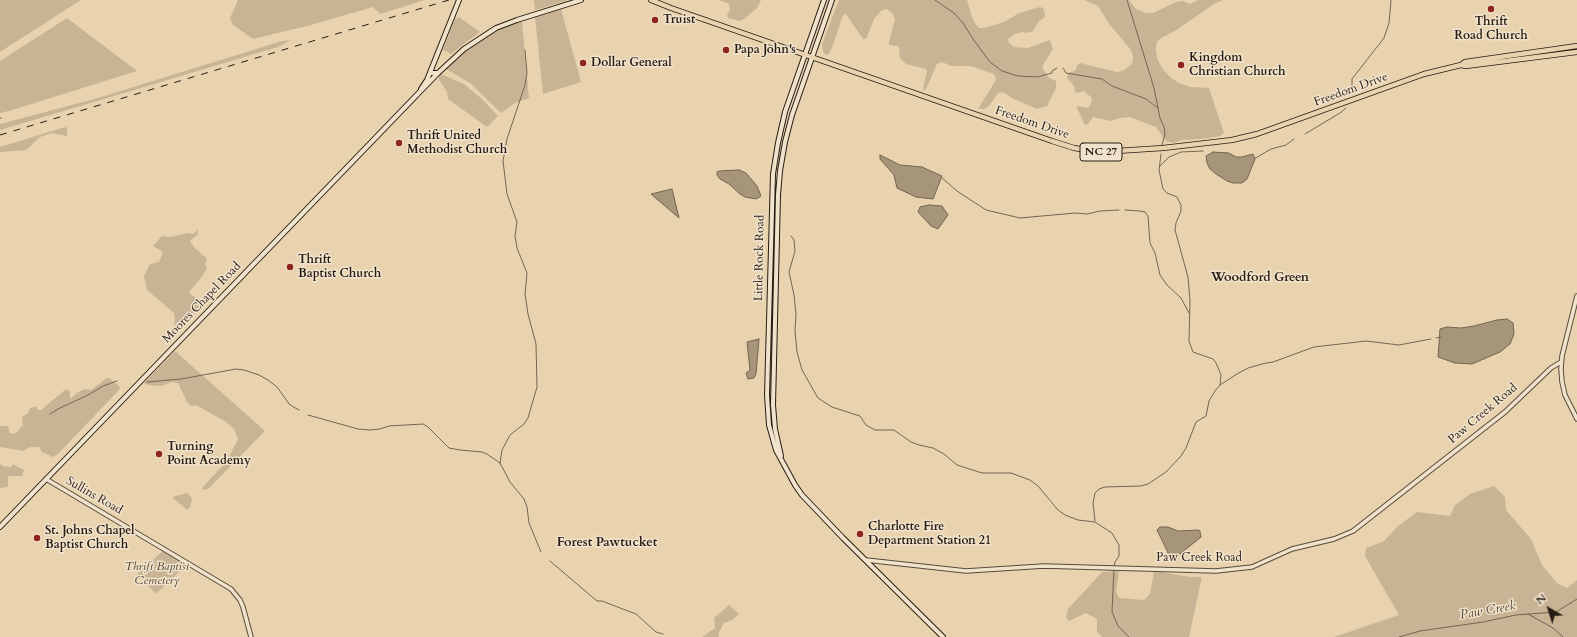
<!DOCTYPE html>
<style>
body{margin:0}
#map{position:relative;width:1577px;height:637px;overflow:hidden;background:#e9d3af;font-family:Cardo,serif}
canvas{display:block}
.north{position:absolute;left:1529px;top:589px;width:40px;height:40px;-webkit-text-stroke:3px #f1e2cb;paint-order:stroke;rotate:321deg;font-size:11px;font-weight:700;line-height:16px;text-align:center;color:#261c13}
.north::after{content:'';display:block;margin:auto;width:14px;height:18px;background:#261c13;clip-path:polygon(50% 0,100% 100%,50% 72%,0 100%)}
</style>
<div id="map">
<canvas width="1577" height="637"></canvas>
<div class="north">N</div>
</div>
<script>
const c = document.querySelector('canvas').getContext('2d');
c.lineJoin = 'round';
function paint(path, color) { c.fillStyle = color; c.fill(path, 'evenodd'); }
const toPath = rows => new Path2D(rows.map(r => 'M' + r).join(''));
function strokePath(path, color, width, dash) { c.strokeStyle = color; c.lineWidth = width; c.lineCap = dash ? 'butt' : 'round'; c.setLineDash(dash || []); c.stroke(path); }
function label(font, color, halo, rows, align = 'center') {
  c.font = font + ' Cardo,serif'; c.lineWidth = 3; c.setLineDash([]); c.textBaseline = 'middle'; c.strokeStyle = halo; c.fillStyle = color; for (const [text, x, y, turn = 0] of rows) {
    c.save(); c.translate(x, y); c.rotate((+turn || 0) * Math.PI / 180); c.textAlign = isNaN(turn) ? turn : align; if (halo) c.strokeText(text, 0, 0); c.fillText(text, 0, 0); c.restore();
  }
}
const green = toPath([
 [0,0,81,0,0,52],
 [238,0,425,0,380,14,373,7,311,25,253,39,233,25,230,18],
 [534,0,566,0,566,1,535,10],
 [717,0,761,0,757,8,744,19,739,21,728,18,727,15,730,10,729,4,726,2],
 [839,0,967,0,972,17,976,25,979,28,984,28,1004,22,1019,13,1040,7,1043,8,1045,14,1044,18,1039,21,1033,31,1027,33,1023,32,1015,34,1008,39,1009,43,1014,47,1028,48,1050,40,1053,49,1042,67,1048,77,1056,81,1056,88,1047,106,1037,109,1012,98,1003,92,998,93,989,106,985,109,978,109,996,80,994,74,971,66,951,66,942,62,937,64,927,87,924,91,923,89,927,71,926,69,906,64,902,60,899,56,900,50,898,46,889,45,889,42,895,19,893,14,887,9,882,10,874,19,866,39,863,39,846,14,843,15,832,48,829,54,826,55,823,52,822,44],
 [1084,0,1129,0,1136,9,1146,13,1153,13,1176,2,1183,1,1190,4,1198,0,1223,0,1214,4,1175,31,1161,38,1157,42,1156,49,1157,58,1162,68,1170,77,1179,83,1191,87,1209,88,1224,133,1220,136,1201,139,1182,140,1173,143,1166,141,1156,127,1130,117,1120,118,1111,121,1093,117,1088,124,1085,125,1077,108,1077,106,1088,108,1091,104,1092,98,1084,91,1077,93,1075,92,1074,86,1067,78,1068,75,1070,72,1075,71,1078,64,1080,63,1117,72,1123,71,1132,64,1133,57,1131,50,1110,25,1098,6],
 [561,9,581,82,543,94,535,17],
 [459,17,480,32,465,43,451,54,443,50,455,19],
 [67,18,137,71,9,111,0,113,0,61],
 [522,21,529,98,515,103,501,113,470,83,446,69,473,45,485,37,500,29],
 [291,40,278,47,0,130,0,124,98,98,282,41],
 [441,74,464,84,482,99,498,116,487,127,448,99,447,92,439,80,439,76],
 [65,127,67,128,67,136,52,133,40,137,26,150,0,152,0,147],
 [198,230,198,234,190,241,195,248,207,259,205,264,207,268,201,278,189,292,202,304,176,330,174,327,175,318,174,313,147,290,144,276,150,264,159,262,163,252,153,246,162,236,171,237,187,233,193,234],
 [175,351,265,431,209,488,204,490,202,488,227,461,238,439,234,429,226,422,196,405,191,406,187,402,178,383,172,382,161,386,147,385,144,383],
 [107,378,109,378,119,386,120,389,58,454,53,457,42,452,39,447,31,447,23,451,0,447,0,426,8,426,10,434,16,433,23,425,22,417,28,413,30,408,34,407,37,407,38,410,41,410,66,389,70,392,70,399,78,392,85,389,91,390],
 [0,464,3,466,11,467,13,464,24,470,22,476,8,476,8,487,0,488],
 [1494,486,1505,497,1506,510,1531,539,1542,565,1557,583,1567,588,1577,580,1577,637,1334,637,1399,615,1365,556,1366,548,1384,541,1398,526,1417,512,1450,516,1455,505,1470,494],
 [187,493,192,498,190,507,187,510,172,497],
 [163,551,186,565,156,594,137,574],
 [1119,571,1116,591,1119,598,1144,600,1150,594,1154,571,1191,577,1202,577,1189,637,1102,637,1097,632,1097,619,1086,613,1069,621,1066,617,1068,609,1102,572],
 [729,605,739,614,732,620,724,623,718,634,719,637,702,637,715,628,714,618]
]);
const water = toPath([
 [1213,152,1229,153,1236,157,1242,157,1253,154,1255,159,1247,179,1242,183,1233,183,1227,181,1216,174,1210,169,1207,163,1206,156,1213,152],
 [880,155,900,165,922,167,942,176,933,199,916,197,897,188,894,175,880,159,880,155],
 [739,170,746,173,757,186,761,196,756,199,745,197,740,194,729,184,720,179,717,175,717,172,719,171,739,170],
 [672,189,679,218,651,194,672,189],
 [929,205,942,206,948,215,938,229,931,226,918,212,920,207,929,205],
 [1507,319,1513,323,1514,334,1510,344,1500,352,1472,364,1455,363,1438,357,1440,329,1447,327,1461,328,1474,326,1497,320,1507,319],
 [759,339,756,374,754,378,748,379,746,373,750,370,747,342,759,339],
 [1160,527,1168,527,1178,531,1198,530,1200,531,1201,537,1175,558,1171,559,1157,530,1160,527]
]);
const stream = toPath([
 [935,0,954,13,963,23,973,39,990,62,1002,71,1018,76,1037,77,1052,73,1052,71,1057,68],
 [1127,0,1154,88,1160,118,1164,127,1165,134,1162,145],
 [1063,68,1066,73,1102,79,1112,86,1146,99,1158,108],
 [1352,92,1352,79,1384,38,1389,23,1391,0],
 [0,118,1,118],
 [1305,134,1340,113,1346,108],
 [1161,154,1159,170,1163,189,1167,193,1177,197,1181,205,1181,211,1176,223,1175,230,1188,277,1190,301,1189,341,1193,352,1213,359,1216,363,1221,375,1220,385],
 [1254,159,1271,149,1286,145,1294,139],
 [1160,166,1169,157,1181,152,1203,151],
 [941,177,957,191,986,210,1020,218,1075,213,1087,214,1100,211,1119,210],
 [1125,210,1140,211,1145,212,1148,216,1150,243,1155,253,1160,275,1167,285,1181,298,1189,313],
 [791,236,794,240,795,251,789,272,794,295,796,314,795,331,797,352,802,370,818,398,832,407,860,416,866,425,875,430,894,430,911,442,919,445,933,448,944,454,957,465,982,473,1011,473,1030,480,1038,486,1058,510,1065,515,1078,520,1095,522,1112,533,1119,545,1119,556,1115,562,1114,566],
 [1436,338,1441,337],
 [147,382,181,379,236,369,244,370,259,375,268,380,277,387,290,405,299,410],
 [50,414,58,409,88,395,103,386,117,381],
 [308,415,358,429,370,430,380,429,389,426,423,424,428,427,449,448,460,450,482,452,487,454,500,463,510,482,524,499,527,507,529,523,541,552],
 [500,463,502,450,510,435,524,424,528,418,537,387,536,344,528,314,525,294,527,273,517,248,515,236,517,222,507,194,503,161,507,139,525,85,527,73,525,50],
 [1095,521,1093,503,1095,493,1099,489,1105,487,1141,486,1148,484,1166,472,1181,456,1186,448,1196,422,1206,416,1209,401,1215,391,1220,385,1237,374,1248,368,1266,363,1273,362,1314,347,1366,341,1399,345,1431,339],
 [550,561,597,601,602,601,636,614,656,632,663,634],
 [1114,569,1112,612,1118,626,1129,637],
 [1528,614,1553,628,1563,637],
 [1399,637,1420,631,1483,622,1516,615,1556,612,1577,599]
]);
const tertiary = toPath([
 [1577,296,1562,356,1561,369,1562,382,1565,395,1577,419],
 [46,479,231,589,240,600,243,607,251,637],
 [866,560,966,571,1044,566,1216,571,1252,567,1292,549,1334,539,1353,531,1505,412,1551,368,1561,362]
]);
const secondary = toPath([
 [824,0,785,112,778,143,773,174,767,395,769,425,776,450,795,485,802,495,843,538,943,637],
 [430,73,438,73,464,49,496,28,517,20,581,0],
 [421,89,427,80,459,0],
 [781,456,775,429,773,405,778,195,780,171,785,142,792,115,832,0],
 [0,527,438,73]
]);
const primary = toPath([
 [651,0,671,8,1052,141,1074,148,1101,152,1163,148,1232,140,1257,134,1424,74,1461,65,1465,62,1577,46],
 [1461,65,1466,66,1577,52]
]);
const rail = toPath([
 [0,135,449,0]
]);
const markers = [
 [1491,9,4,"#8f2418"],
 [655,20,4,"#8f2418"],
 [726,50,4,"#8f2418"],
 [583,63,4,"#8f2418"],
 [1181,65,4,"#8f2418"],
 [399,143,4,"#8f2418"],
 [290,267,4,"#8f2418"],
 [159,454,4,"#8f2418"],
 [860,534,4,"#8f2418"],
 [37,538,4,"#8f2418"]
];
const shields = [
 [1101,152,42]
];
const shieldNames = [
 ["NC 27",1101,152]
];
const poiNames = [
 ["Truist",663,20],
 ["Thrift",1491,22,"center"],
 ["Road Church",1491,36,"center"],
 ["Papa John's",734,50],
 ["Kingdom",1189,58],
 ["Christian Church",1189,72],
 ["Dollar General",591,63],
 ["Thrift United",407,136],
 ["Methodist Church",407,150],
 ["Thrift",298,260],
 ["Baptist Church",298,274],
 ["Turning",167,447],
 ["Point Academy",167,461],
 ["Charlotte Fire",868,527],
 ["Department Station 21",868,541],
 ["St. Johns Chapel",45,531],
 ["Baptist Church",45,545]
];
const streetNames = [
 ["Freedom Drive",1351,90,-20],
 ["Freedom Drive",1032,123,19],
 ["Little Rock Road",760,258,-89],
 ["Moores Chapel Road",202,303,-46],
 ["Paw Creek Road",1483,414,-40],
 ["Sullins Road",94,496,30],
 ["Paw Creek Road",1199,558]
];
const parkNames = [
 ["Thrift Baptist",157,567],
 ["Cemetery",157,581]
];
const neighbourhoodNames = [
 ["Woodford Green",1260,278],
 ["Forest Pawtucket",607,543]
];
const waterNames = [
 ["Paw Creek",1488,611,-10]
];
paint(green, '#c8b494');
paint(water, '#a7957a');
strokePath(water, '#736551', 1);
strokePath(stream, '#736551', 1);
strokePath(tertiary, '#574a3a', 5.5);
strokePath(secondary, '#261c13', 6);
strokePath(primary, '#261c13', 6);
strokePath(tertiary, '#f1e2cb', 3.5);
strokePath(secondary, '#f1e2cb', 4);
strokePath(primary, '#e9d3af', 4.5);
strokePath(rail, '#261c13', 1, [7, 7]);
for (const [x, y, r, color] of markers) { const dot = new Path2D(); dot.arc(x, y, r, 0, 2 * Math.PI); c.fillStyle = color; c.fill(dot); strokePath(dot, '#f1e2cb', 1.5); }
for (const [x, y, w] of shields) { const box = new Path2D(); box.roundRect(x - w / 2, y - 9, w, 18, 3); c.fillStyle = '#f1e2cb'; c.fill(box); strokePath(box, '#261c13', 1); }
label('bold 11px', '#261c13', null, shieldNames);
label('bold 12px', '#261c13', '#f1e2cb', poiNames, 'left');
label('12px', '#261c13', '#f1e2cb', streetNames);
label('italic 12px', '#574a3a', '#f1e2cb', parkNames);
label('bold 13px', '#261c13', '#f1e2cb', neighbourhoodNames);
label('italic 13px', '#5a4c3c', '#f1e2cb', waterNames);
</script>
